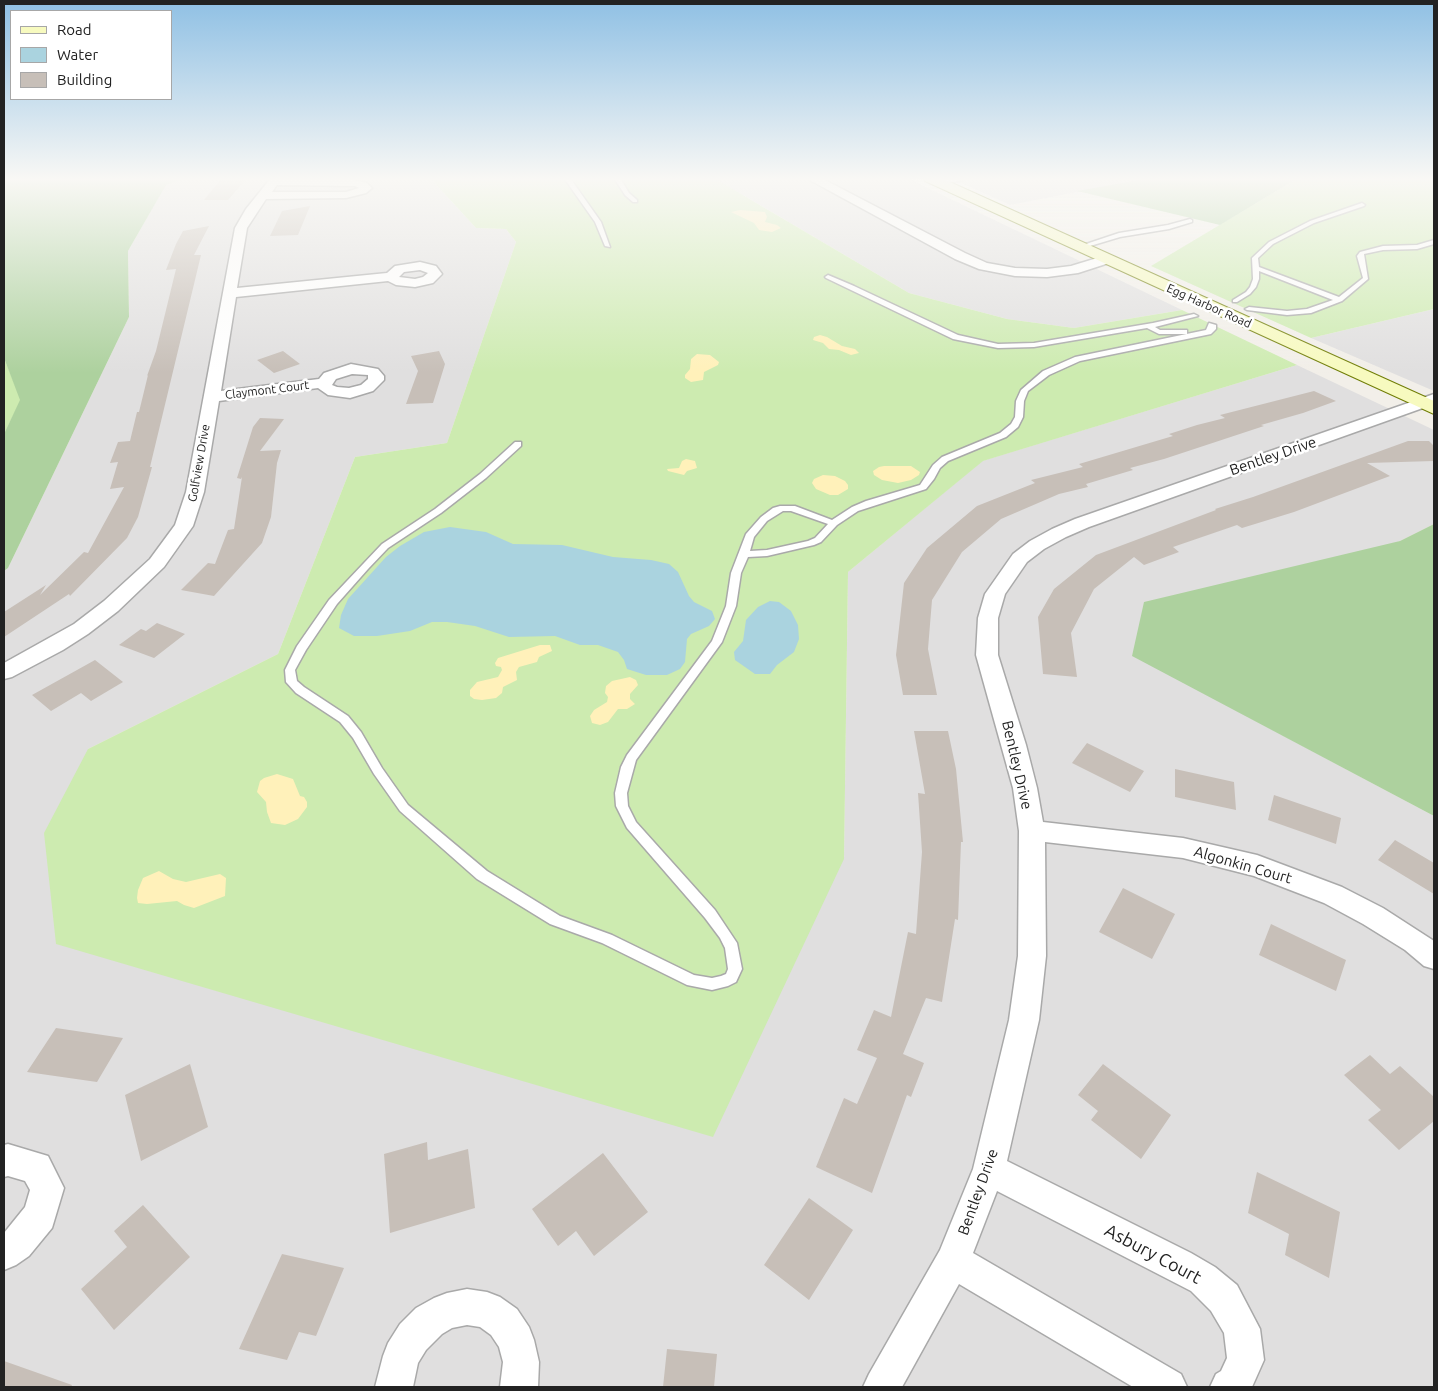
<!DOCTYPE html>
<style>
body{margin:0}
#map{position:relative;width:1438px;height:1391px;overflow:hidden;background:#f2efe9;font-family:Ubuntu,sans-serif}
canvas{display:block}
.frame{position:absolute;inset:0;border:5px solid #222;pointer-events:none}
.legend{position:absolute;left:10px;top:10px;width:162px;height:90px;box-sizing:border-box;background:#fff;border:1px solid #a7a7a7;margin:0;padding:6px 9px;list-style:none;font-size:15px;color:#222}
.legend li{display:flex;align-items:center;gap:10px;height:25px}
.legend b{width:25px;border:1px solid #a7a7a7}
</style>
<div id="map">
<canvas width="1438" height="1391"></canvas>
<div class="frame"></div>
<ul class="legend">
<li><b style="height:6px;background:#f7fabf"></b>Road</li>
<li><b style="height:14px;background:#aad3df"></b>Water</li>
<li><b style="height:14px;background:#c7bfb8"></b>Building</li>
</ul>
</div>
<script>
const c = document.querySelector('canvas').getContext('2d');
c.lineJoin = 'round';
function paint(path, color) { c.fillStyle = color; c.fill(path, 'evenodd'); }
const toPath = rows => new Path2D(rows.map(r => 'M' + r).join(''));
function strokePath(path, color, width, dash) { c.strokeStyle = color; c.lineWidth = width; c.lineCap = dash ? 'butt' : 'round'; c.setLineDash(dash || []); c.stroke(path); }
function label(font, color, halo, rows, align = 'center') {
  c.font = font + ' Ubuntu,sans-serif'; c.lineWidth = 5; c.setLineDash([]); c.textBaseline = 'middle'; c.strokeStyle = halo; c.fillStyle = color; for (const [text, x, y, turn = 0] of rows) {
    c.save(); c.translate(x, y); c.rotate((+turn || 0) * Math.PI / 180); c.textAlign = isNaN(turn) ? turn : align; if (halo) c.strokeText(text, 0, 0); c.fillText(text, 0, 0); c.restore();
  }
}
const residential = toPath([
 [184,178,430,178,476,228,506,229,516,242,447,443,355,457,278,654,88,749,844,859,848,572,982,461,1297,365,1434,430,1434,524,1400,541,1132,655,1434,816,1434,1387,4,1387,4,571,8,568,129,317,128,251,166,184],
 [714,178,907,178,1182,310,1074,328,1007,319,909,293],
 [950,178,1151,178,1010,205],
 [1434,309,1434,391,1311,338]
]);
const grass = toPath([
 [430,178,714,178,909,293,1007,319,1074,328,1182,310,1297,365,983,461,848,572,844,859,713,1137,56,944,44,833,88,749,278,654,355,457,447,443,516,242,506,229,476,228],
 [1302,178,1434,178,1434,309,1311,338,1151,266,1293,181],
 [4,358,21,400,4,434]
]);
const forest = toPath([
 [4,178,184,178,166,185,128,251,129,317,8,568,4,571,4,434,20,400,4,358],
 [1151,178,1302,178,1293,181,1220,225,1077,191],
 [1434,524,1434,816,1132,656,1144,602,1400,541]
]);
const sand = toPath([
 [740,210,765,212,767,217,765,222,777,225,781,228,772,232,759,230,754,223,731,212],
 [820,335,827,337,842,346,855,349,859,353,851,355,839,350,829,349,823,343,813,340,814,337],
 [697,354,710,355,719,362,718,365,704,372,703,380,691,382,685,378,685,375,690,369,691,359],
 [686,459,695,461,697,468,687,471,684,475,668,471,667,469,679,468,682,461],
 [884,466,911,466,920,472,919,475,911,480,898,483,882,480,874,475,873,471,879,467],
 [823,475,835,476,845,481,848,485,848,489,838,495,830,495,816,489,812,483,814,479],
 [540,645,550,645,552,651,539,657,537,662,519,667,516,672,517,680,503,687,502,693,496,698,482,700,474,699,470,696,470,690,477,682,498,677,502,670,501,667,496,666,495,663,498,658],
 [630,677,636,680,638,685,630,694,630,699,635,704,627,709,618,709,608,722,600,725,592,723,590,716,594,710,607,702,608,697,605,693,606,686,612,681],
 [277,774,293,779,300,796,304,797,307,802,307,807,298,819,285,825,271,823,267,812,266,802,257,792,260,781,264,778],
 [159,871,173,879,186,882,220,874,226,878,225,896,194,908,184,905,177,901,147,904,138,903,137,898,138,890,143,878]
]);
const water = toPath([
 [450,527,486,532,513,544,562,545,613,557,651,560,669,564,678,572,689,596,694,602,712,611,715,619,709,626,691,634,687,639,685,662,680,669,667,675,646,675,627,669,624,660,618,652,598,645,580,645,555,636,509,637,475,626,447,622,432,622,410,631,377,636,354,636,339,628,341,615,348,599,386,557,400,546,424,532],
 [770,601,779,602,791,611,798,625,799,639,794,652,777,665,770,674,755,674,735,660,734,652,743,641,746,620,758,607]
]);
const building = toPath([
 [222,178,247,178,228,200,204,200],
 [310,206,298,235,270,236,282,211],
 [209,226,194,255,201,255,150,467,152,467,138,517,127,538,70,596,69,594,4,637,4,612,46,585,40,595,84,552,88,553,124,487,110,489,118,462,110,463,118,442,130,441,137,412,139,412,148,375,147,376,156,351,176,269,166,270,176,244,183,231],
 [283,351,300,364,274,373,257,360],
 [439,351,445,364,433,403,406,404,418,371,411,356],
 [1314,391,1336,401,1303,413,1261,425,1264,426,1164,459,1130,468,1133,470,1086,484,1088,487,1059,494,1001,519,962,552,932,600,928,649,937,695,903,695,896,655,904,583,927,548,977,506,1035,483,1031,480,1083,467,1079,464,1173,436,1169,434,1197,425,1225,418,1220,415],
 [260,418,284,419,260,451,281,450,277,463,271,517,262,543,214,596,181,590,208,563,215,564,228,530,234,529,242,477,241,479,237,478,253,427],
 [1408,441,1429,441,1434,446,1434,461,1367,463,1390,476,1294,512,1242,528,1237,525,1173,547,1179,552,1144,565,1134,557,1094,589,1071,633,1077,677,1043,674,1038,617,1054,589,1096,555,1216,510,1215,509,1253,497],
 [157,623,185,634,154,658,119,645,141,629,146,631],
 [95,660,123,682,91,701,81,693,51,711,32,695],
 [914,731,948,731,956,769,963,842,961,842,958,920,955,919,942,1002,926,998,903,1054,924,1063,911,1097,907,1095,872,1193,816,1167,844,1098,857,1104,877,1058,857,1050,874,1010,891,1017,908,932,916,934,922,852,918,793,925,794],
 [1087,743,1144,771,1130,792,1072,763],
 [1175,769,1234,782,1236,810,1175,797],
 [1274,795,1341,818,1336,844,1268,820],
 [1395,840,1434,863,1434,894,1378,860],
 [1123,888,1175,914,1152,959,1099,932],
 [1271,924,1346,960,1336,991,1259,955],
 [56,1028,123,1038,97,1082,27,1072],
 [1370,1055,1390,1074,1400,1066,1434,1097,1434,1121,1399,1150,1368,1120,1381,1110,1344,1075],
 [190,1064,208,1127,141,1161,125,1095],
 [1103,1064,1171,1115,1141,1159,1091,1120,1098,1111,1078,1095],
 [427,1142,428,1160,468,1149,475,1208,390,1233,384,1154],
 [603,1153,648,1212,594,1256,576,1231,558,1246,532,1209],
 [1257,1172,1340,1212,1329,1278,1285,1255,1289,1234,1248,1213],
 [809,1198,853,1230,809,1300,764,1265],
 [143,1205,190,1257,114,1330,81,1289,127,1247,114,1231],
 [282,1254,344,1268,316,1336,299,1332,287,1360,239,1349],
 [667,1349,717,1354,714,1387,663,1387],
 [4,1361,72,1385,71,1387,4,1387]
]);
const lane = toPath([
 [564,178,570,178,601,222,610,247,605,246,595,222,564,178],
 [614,178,620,178,629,193,637,200,637,202,633,202,625,195,614,178],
 [1362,203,1365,205,1364,206,1314,223,1273,244,1258,258,1259,267,1339,297,1363,278,1357,256,1360,252,1383,246,1417,245,1434,240,1434,244,1417,249,1383,250,1364,254,1368,279,1342,301,1311,313,1287,315,1247,310,1245,309,1249,307,1287,311,1307,309,1333,300,1259,271,1259,279,1256,287,1250,294,1237,302,1233,302,1233,300,1246,292,1250,287,1253,279,1252,258,1269,242,1310,221,1362,203],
 [1190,219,1192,220,1192,222,1169,229,1120,237,1080,249,1077,247,1119,233,1168,225,1190,219],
 [828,275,854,286,958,335,998,344,1034,343,1153,323,1194,314,1198,316,1155,327,1160,330,1187,330,1187,334,1159,334,1147,328,1034,347,998,348,953,339,826,278,825,277,828,275],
 [1209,323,1216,325,1216,329,1211,334,1080,361,1049,375,1028,391,1024,401,1023,417,1018,427,1006,437,948,461,940,468,934,479,926,489,858,511,837,525,821,542,814,545,767,556,748,557,741,573,736,606,722,642,636,760,627,793,628,806,636,822,715,910,737,943,742,969,736,982,728,986,712,990,687,985,602,943,550,924,477,879,400,811,374,774,353,738,340,722,296,693,286,682,285,670,297,646,329,600,382,544,435,509,480,474,515,442,521,442,521,446,486,478,441,513,388,548,368,569,337,604,306,650,295,670,297,681,304,687,348,716,361,732,382,768,408,805,487,871,560,916,612,935,694,975,712,978,721,976,726,974,728,969,725,948,720,938,705,918,627,828,616,806,615,793,621,767,627,755,712,641,726,606,731,573,746,534,761,517,773,508,780,506,795,506,832,520,852,507,866,501,920,485,933,465,942,457,1000,433,1011,424,1015,417,1016,401,1021,390,1043,371,1075,357,1206,330,1209,323],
 [783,511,791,511,828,524,815,538,808,541,767,550,750,551,754,537,767,521,783,511]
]);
const street = toPath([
 [271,178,355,180,367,183,372,188,366,193,346,198,266,199,247,228,237,288,387,273,395,266,420,262,436,266,442,274,433,283,415,287,396,285,388,281,236,297,221,391,319,379,324,373,351,364,378,369,384,376,384,380,373,391,350,398,328,395,318,388,219,401,204,492,193,526,164,567,118,611,88,634,63,650,12,677,4,679,4,663,74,624,104,601,150,559,175,525,186,492,235,228,246,209,271,178],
 [277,185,355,186,359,188,346,192,272,192,277,185],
 [420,270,428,273,423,277,415,279,399,277,404,272,420,270],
 [352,374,368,375,368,379,361,385,349,388,337,387,332,385,336,379,352,374],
 [806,178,821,178,965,253,987,263,1015,268,1047,269,1071,266,1107,255,1114,259,1112,262,1078,273,1047,277,1015,276,979,269,955,259,806,178],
 [965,178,963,180,938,185,932,182,941,178,965,178],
 [1434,394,1434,404,1089,527,1066,537,1044,549,1027,562,1005,594,998,618,998,655,1026,745,1037,788,1043,822,1183,838,1257,855,1342,887,1383,908,1434,941,1434,969,1424,966,1405,950,1363,924,1324,903,1254,876,1183,858,1045,842,1046,956,1039,1020,1007,1161,1191,1253,1215,1267,1237,1285,1260,1329,1264,1360,1252,1387,1210,1387,1216,1374,1221,1371,1227,1358,1224,1333,1211,1311,1191,1291,997,1191,973,1253,1181,1374,1187,1387,1133,1387,959,1284,902,1387,863,1387,869,1374,940,1250,973,1169,1009,1020,1018,956,1019,831,1013,788,976,655,978,618,985,594,1013,554,1030,541,1052,529,1075,519,1434,394],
 [8,1144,48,1156,64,1188,52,1228,29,1256,16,1265,4,1270,4,1233,25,1207,30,1190,25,1181,8,1176,4,1177,4,1145,8,1144],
 [467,1289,487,1292,500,1297,517,1309,529,1327,534,1340,539,1362,538,1387,500,1387,503,1362,499,1347,491,1335,480,1327,467,1325,452,1328,442,1334,426,1350,418,1363,413,1387,375,1387,383,1356,388,1343,400,1324,416,1308,434,1298,447,1293,467,1289]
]);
const secondary = toPath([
 [923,178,941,178,1434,401,1434,414,925,181,923,178]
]);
const farStreetnames = [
 ["Egg Harbor Road",1209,306,24],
 ["Claymont Court",267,390,-7],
 ["Golfview Drive",199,463,-80]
];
const streetNames = [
 ["Bentley Drive",1273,456,-19],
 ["Bentley Drive",1017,765,77],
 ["Algonkin Court",1243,865,16],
 ["Bentley Drive",978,1192,-70]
];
const nearStreetnames = [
 ["Asbury Court",1153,1254,28]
];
paint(residential, '#e0dfdf');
paint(grass, '#cdebb0');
paint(forest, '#add19e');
paint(sand, '#fff1ba');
paint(water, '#aad3df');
paint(building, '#c7bfb8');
strokePath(lane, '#a9a9a9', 3);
strokePath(street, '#a9a9a9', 3);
strokePath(secondary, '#707d05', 2);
paint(lane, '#fff');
paint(street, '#fff');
paint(secondary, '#f7fabf');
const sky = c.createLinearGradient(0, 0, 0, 373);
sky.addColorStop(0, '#8fc0e4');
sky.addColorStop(0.48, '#f9f8f5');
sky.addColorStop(1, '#f9f8f500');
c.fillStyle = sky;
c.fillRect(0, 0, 1438, 373);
label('12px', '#222', '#fff', farStreetnames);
label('15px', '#222', '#fff', streetNames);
label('18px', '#222', '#fff', nearStreetnames);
</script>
